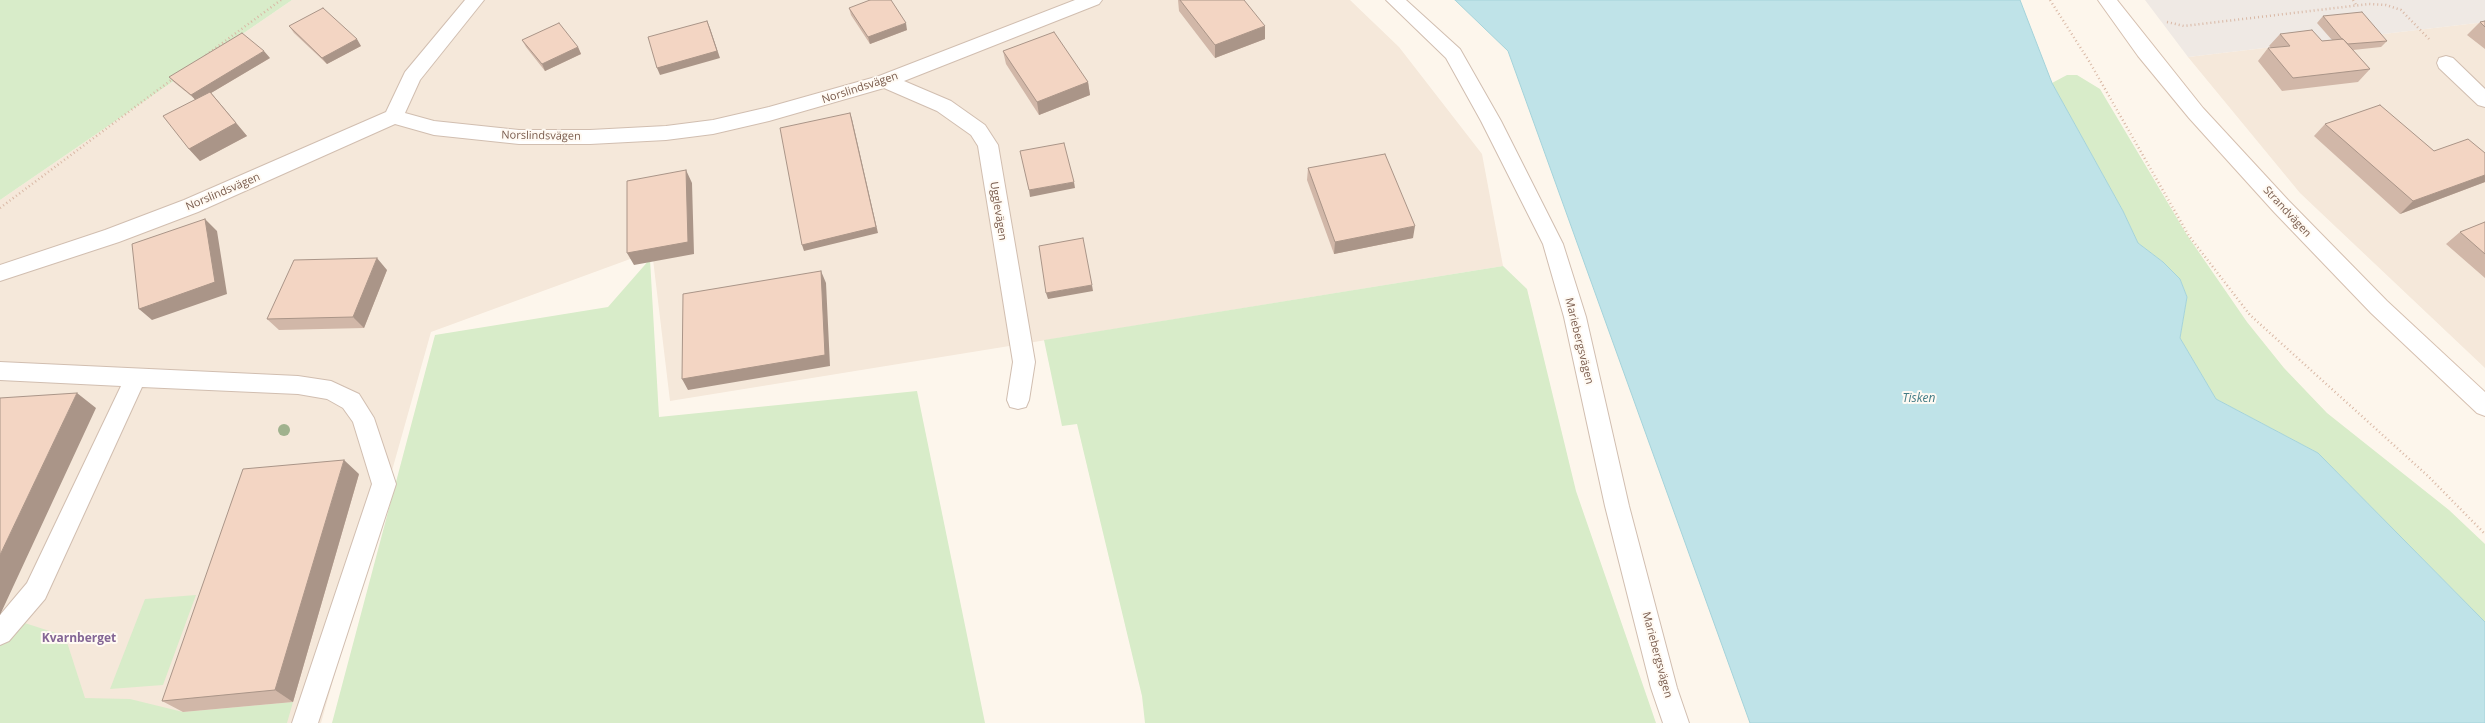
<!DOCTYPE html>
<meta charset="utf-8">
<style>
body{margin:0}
canvas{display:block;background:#fdf6ec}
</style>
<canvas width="2485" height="723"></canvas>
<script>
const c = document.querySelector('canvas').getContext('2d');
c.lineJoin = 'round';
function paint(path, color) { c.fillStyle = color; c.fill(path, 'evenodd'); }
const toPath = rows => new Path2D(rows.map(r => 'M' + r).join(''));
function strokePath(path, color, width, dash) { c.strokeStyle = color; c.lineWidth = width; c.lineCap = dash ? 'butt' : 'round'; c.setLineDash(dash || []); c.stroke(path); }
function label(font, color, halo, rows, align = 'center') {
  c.font = font + ' "Open Sans",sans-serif'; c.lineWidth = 4; c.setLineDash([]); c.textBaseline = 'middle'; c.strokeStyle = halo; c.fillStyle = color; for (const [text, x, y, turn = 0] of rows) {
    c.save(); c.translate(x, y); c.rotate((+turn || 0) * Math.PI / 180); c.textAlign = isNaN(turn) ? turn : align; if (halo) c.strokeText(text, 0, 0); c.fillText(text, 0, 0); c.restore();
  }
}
const residential = toPath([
 [292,0,1350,0,1399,47,1482,154,1503,266,670,401,652,251,431,332,321,723,0,723,0,200],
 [2485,22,2485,368,2300,193,2188,57]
]);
const industrial = toPath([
 [2145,0,2485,0,2485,22,2188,57]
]);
const green = toPath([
 [0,0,292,0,0,200],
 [2067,75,2077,75,2100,89,2187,235,2247,322,2284,368,2327,413,2449,510,2485,544,2485,622,2318,453,2216,399,2180,338,2187,297,2180,279,2163,262,2138,243,2123,211,2052,83],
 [650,259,659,417,917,391,985,723,332,723,435,335,608,307],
 [1503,266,1527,289,1576,491,1656,723,1145,723,1142,696,1077,424,1062,426,1044,340],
 [196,595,163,685,110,689,145,599],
 [0,615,65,636,85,698,130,699,183,712,293,702,287,723,0,723]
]);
const water = toPath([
 [1455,0,2020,0,2052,83,2123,211,2138,243,2163,262,2180,279,2187,297,2180,338,2216,399,2318,453,2485,622,2485,723,1750,723,1508,51,1455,0]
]);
const path = toPath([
 [2050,0,2089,61,2189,236,2250,315,2428,476,2485,534],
 [2353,0,2357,6],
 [2167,22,2184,26,2369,4,2386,5,2401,10,2429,39],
 [206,55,281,0],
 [0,208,174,78]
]);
const lane = toPath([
 [0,362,298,376,331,381,359,394,374,418,396,484,318,723,292,723,372,484,353,422,343,408,327,399,298,394,142,387,45,599,9,641,0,645,0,615,27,583,121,386,0,380,0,362]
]);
const street = toPath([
 [465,0,484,0,420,80,405,113,434,121,519,130,590,130,666,126,713,120,769,107,879,76,1075,0,1102,0,1099,4,904,81,951,101,985,125,998,145,1035,362,1029,400,1026,407,1018,409,1010,407,1007,400,1013,362,978,146,971,135,937,111,884,88,769,121,713,134,666,140,590,144,519,144,434,135,395,124,198,212,119,242,0,281,0,265,105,230,184,200,386,112,405,72,465,0],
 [1386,0,1406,0,1460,49,1501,121,1563,244,1586,317,1629,506,1677,688,1689,723,1663,723,1651,688,1605,506,1564,317,1543,244,1481,121,1446,58,1386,0],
 [2446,56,2453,58,2485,89,2485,107,2478,105,2439,68,2437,63,2439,58,2446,56]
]);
const secondary = toPath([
 [2098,0,2117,0,2203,108,2288,200,2387,301,2485,392,2485,416,2477,413,2371,313,2274,212,2189,118,2138,56,2098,0]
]);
const trees = [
 [284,430]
];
const wall = toPath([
 [1178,0,1244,0,1265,39,1215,58,1179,11],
 [849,8,907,30,870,44,851,15],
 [2323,16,2387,41,2381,47,2353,50,2370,69,2358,82,2282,91,2258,61,2268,48,2271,48,2269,46,2280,34,2322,41,2332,40,2317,23],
 [2485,21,2485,49,2467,35,2480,22],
 [289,26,361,46,327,64,294,33],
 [522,40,578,47,581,54,545,71,526,47],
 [1003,51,1088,82,1090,95,1039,115,1006,64],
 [270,58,211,93,247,136,200,161,189,149,195,99,175,83,169,77],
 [2325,124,2434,151,2485,153,2485,182,2400,214,2314,136],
 [1308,168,1413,238,1334,254,1307,180],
 [2485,222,2485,278,2446,244,2460,232],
 [387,270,364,328,279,330,267,319],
 [359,474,293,702,183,712,162,701]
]);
const shadedWall = toPath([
 [707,21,710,28,720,58,660,75,657,68],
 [906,23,907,30,870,44,868,37],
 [1265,26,1265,39,1215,58,1215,45],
 [357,39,361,46,327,64,322,58],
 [578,47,581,54,545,71,542,64],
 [264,51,270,58,211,93,247,136,200,161,189,149,197,102,191,95],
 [1088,82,1090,95,1039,115,1037,102],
 [850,113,852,119,878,233,804,251,802,245],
 [686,170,692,183,694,254,634,265,627,253],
 [2485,175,2485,182,2400,214,2413,201],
 [1074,182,1075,188,1030,197,1029,190],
 [205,219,217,231,227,294,152,320,139,309],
 [1415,226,1413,238,1334,254,1335,242],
 [377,258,387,270,364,328,353,317],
 [821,271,826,283,830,366,688,390,682,379],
 [1092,285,1093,291,1048,299,1046,293],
 [77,393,96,408,0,615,0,555],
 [344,460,359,474,293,702,275,690]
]);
const building = toPath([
 [870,0,891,0,906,23,868,37,849,8,870,0],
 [1180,0,1244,0,1265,26,1215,45,1180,0],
 [323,8,357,39,322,58,289,26,323,8],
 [2362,12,2387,41,2348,44,2343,39,2342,39,2323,16,2362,12],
 [707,21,717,51,657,68,648,37,707,21],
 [2485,21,2485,27,2480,22,2485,21],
 [559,23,578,47,542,64,522,40,559,23],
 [2312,30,2322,41,2343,39,2370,69,2293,78,2268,48,2290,46,2280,34,2312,30],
 [1054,32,1088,82,1037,102,1003,51,1054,32],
 [242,33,264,51,191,95,169,77,242,33],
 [210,92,236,123,189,149,163,116,210,92],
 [2380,105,2434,151,2468,139,2485,153,2485,175,2413,201,2325,124,2380,105],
 [850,113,876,227,802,245,780,128,850,113],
 [1064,143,1074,182,1029,190,1020,151,1064,143],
 [1385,154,1415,226,1335,242,1308,168,1385,154],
 [686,170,688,242,627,253,627,181,686,170],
 [205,219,215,282,139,309,132,244,205,219],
 [2485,222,2485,254,2460,232,2485,222],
 [1083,238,1092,285,1046,293,1039,246,1083,238],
 [377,258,353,317,267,319,294,260,377,258],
 [821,271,825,355,682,379,683,294,821,271],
 [77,393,0,555,0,398,77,393],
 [344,460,275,690,162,701,243,469,344,460]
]);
const streetNames = [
 ["Norslindsvägen",860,88,-18],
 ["Norslindsvägen",541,136,1],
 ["Norslindsvägen",223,192,-23],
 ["Ugglevägen",998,211,81],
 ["Strandvägen",2287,212,47],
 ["Mariebergsvägen",1579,341,76],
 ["Mariebergsvägen",1657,655,75]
];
const waterNames = [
 ["Tisken",1919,399]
];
const neighbourhoodNames = [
 ["Kvarnberget",79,639]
];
paint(residential, '#f5e8da');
paint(industrial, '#efe9e4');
paint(green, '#d8ecc9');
paint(water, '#bfe3e8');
strokePath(water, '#a5d3da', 1);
strokePath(lane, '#d1beb0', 2);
strokePath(street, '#d1beb0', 2);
strokePath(secondary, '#d6c0b0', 2);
strokePath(path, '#d9b8a5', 2.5, [1, 3]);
paint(lane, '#fff');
paint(street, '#fff');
paint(secondary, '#fff');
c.fillStyle = '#a0b28e';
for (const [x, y] of trees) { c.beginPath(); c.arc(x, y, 6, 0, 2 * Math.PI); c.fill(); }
paint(wall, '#d1b7a8');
paint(shadedWall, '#aa9588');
paint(building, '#f3d5c3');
strokePath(building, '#aa9588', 1);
label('11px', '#7a5c4d', '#fffaf3', streetNames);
label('italic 12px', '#437c86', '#fffaf3', waterNames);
label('bold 12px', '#846695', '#fffaf3', neighbourhoodNames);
</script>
